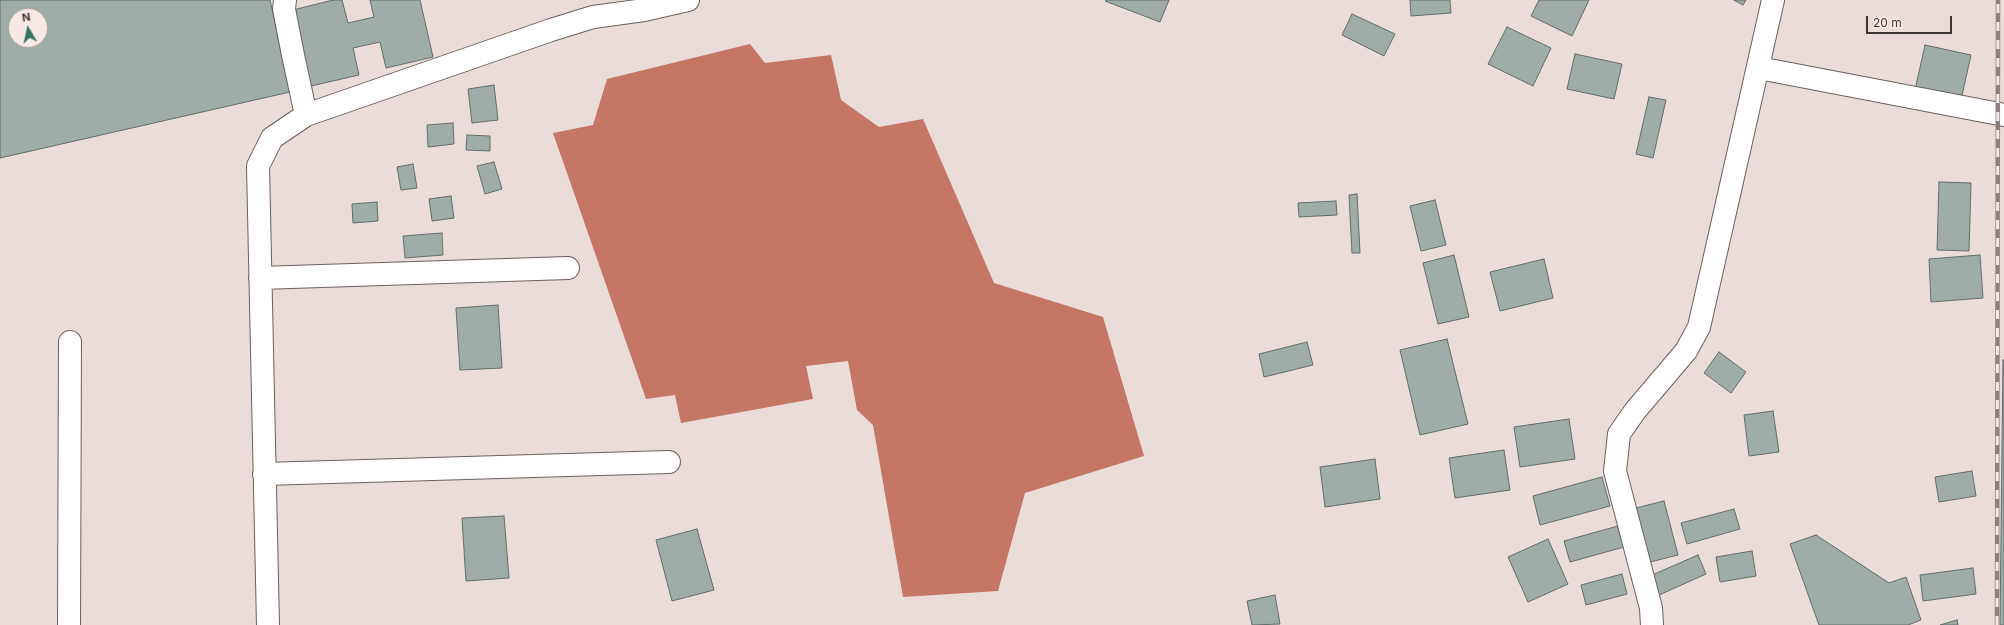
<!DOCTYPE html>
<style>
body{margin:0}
#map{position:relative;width:2004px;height:625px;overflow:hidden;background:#e9dcd9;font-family:Inter,sans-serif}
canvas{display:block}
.north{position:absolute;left:8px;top:8px;width:40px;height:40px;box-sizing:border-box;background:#f6e9e6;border:1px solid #aca2a0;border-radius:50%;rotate:351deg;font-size:11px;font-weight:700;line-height:16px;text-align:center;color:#3c3736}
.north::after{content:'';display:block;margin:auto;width:14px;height:18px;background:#337464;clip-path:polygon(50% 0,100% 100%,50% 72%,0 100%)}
.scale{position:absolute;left:1866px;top:16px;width:86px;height:18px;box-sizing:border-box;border:2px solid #3c3736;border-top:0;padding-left:5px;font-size:12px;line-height:14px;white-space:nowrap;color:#3c3736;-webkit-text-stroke:3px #f6e9e6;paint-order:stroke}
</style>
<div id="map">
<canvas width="2004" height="625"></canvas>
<div class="north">N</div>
<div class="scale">20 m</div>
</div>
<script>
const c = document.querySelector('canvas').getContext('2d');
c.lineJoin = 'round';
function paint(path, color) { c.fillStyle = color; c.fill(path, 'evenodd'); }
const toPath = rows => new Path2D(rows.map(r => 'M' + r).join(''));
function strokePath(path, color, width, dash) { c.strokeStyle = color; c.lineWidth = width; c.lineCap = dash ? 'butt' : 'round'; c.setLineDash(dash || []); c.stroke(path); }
const water = toPath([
 [750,44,765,63,831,55,841,100,879,127,923,119,994,283,1103,317,1144,456,1025,493,998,591,903,597,873,425,857,410,848,361,806,366,813,399,681,423,675,395,646,399,553,133,593,125,607,79]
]);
const building = toPath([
 [0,0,270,0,290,92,0,158,0,0],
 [16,16,40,16,40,40,16,40,16,16],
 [333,0,342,0,348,23,374,17,370,0,420,0,433,57,386,68,380,42,353,48,359,75,311,86,293,10,333,0],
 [1106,0,1169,0,1160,22,1105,1,1106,0],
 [1410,0,1450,0,1451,13,1411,16,1410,0],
 [1539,0,1589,0,1572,36,1531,16,1539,0],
 [1734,0,1746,0,1743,5,1734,0],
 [1352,14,1395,34,1384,56,1342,35,1352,14],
 [1507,27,1551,48,1533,86,1488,64,1507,27],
 [1925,45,1971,55,1959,109,1913,99,1925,45],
 [1575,54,1622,64,1614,99,1567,89,1575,54],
 [494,85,498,120,472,123,468,89,494,85],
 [1649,97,1666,100,1653,158,1636,154,1649,97],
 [453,123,454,144,428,147,427,125,453,123],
 [467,135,490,136,490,151,466,150,467,135],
 [494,162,502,189,485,194,477,166,494,162],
 [413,164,417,188,401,190,397,167,413,164],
 [1939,182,1971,183,1969,251,1937,250,1939,182],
 [1357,194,1360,253,1352,253,1349,195,1357,194],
 [451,196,454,218,432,221,429,199,451,196],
 [1435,200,1446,245,1421,251,1410,206,1435,200],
 [1336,201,1337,215,1299,217,1298,203,1336,201],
 [377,202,378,221,353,223,352,204,377,202],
 [442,233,443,255,405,258,403,236,442,233],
 [1454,255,1469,317,1438,324,1423,263,1454,255],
 [1980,255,1983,298,1931,302,1929,259,1980,255],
 [1544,259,1553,298,1500,311,1490,272,1544,259],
 [498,305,502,368,460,370,456,308,498,305],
 [1447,339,1468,424,1420,435,1400,350,1447,339],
 [1307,342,1313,365,1264,377,1259,354,1307,342],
 [1719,352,1746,372,1731,393,1704,373,1719,352],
 [2003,360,2004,360,2004,625,2000,625,2003,360],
 [1773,411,1779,452,1749,456,1744,415,1773,411],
 [1569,419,1575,459,1520,467,1514,427,1569,419],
 [1504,450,1510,490,1455,498,1449,458,1504,450],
 [1375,459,1380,499,1325,507,1320,467,1375,459],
 [1972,471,1976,496,1939,502,1935,477,1972,471],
 [1602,477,1610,506,1540,525,1533,496,1602,477],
 [1664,501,1678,555,1650,562,1636,508,1664,501],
 [1734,509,1740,529,1687,544,1681,523,1734,509],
 [504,516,509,578,466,581,462,518,504,516],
 [1618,526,1624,547,1570,562,1564,541,1618,526],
 [697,529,714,590,672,601,656,540,697,529],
 [1816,535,1889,583,1906,577,1921,620,1908,625,1819,625,1790,544,1816,535],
 [1548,539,1568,584,1528,602,1508,557,1548,539],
 [1752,551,1756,576,1720,582,1716,557,1752,551],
 [1698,555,1706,574,1659,595,1650,576,1698,555],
 [1973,568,1976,594,1923,601,1920,575,1973,568],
 [1622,574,1627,594,1586,605,1581,585,1622,574],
 [1275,595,1280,624,1252,625,1247,601,1275,595],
 [1957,620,1958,625,1940,625,1957,620]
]);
const minor = toPath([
 [285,0,284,9,293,55,306,115],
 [1759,68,2004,115],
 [260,278,568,268],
 [264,474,669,462],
 [69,625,70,342],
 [268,625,258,166,272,138,306,115,551,30,593,17,644,10,688,0],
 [1652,625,1651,608,1615,471,1619,434,1635,411,1686,351,1699,327,1773,0]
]);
const rail = toPath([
 [1997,625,1998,0]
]);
paint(water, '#c57665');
paint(building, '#a0aca8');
strokePath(building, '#626e6a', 1);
strokePath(minor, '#6b605d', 24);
strokePath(minor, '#fff', 22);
strokePath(rail, '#8a817f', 4.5);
strokePath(rail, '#f6e9e6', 3, [9]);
</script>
